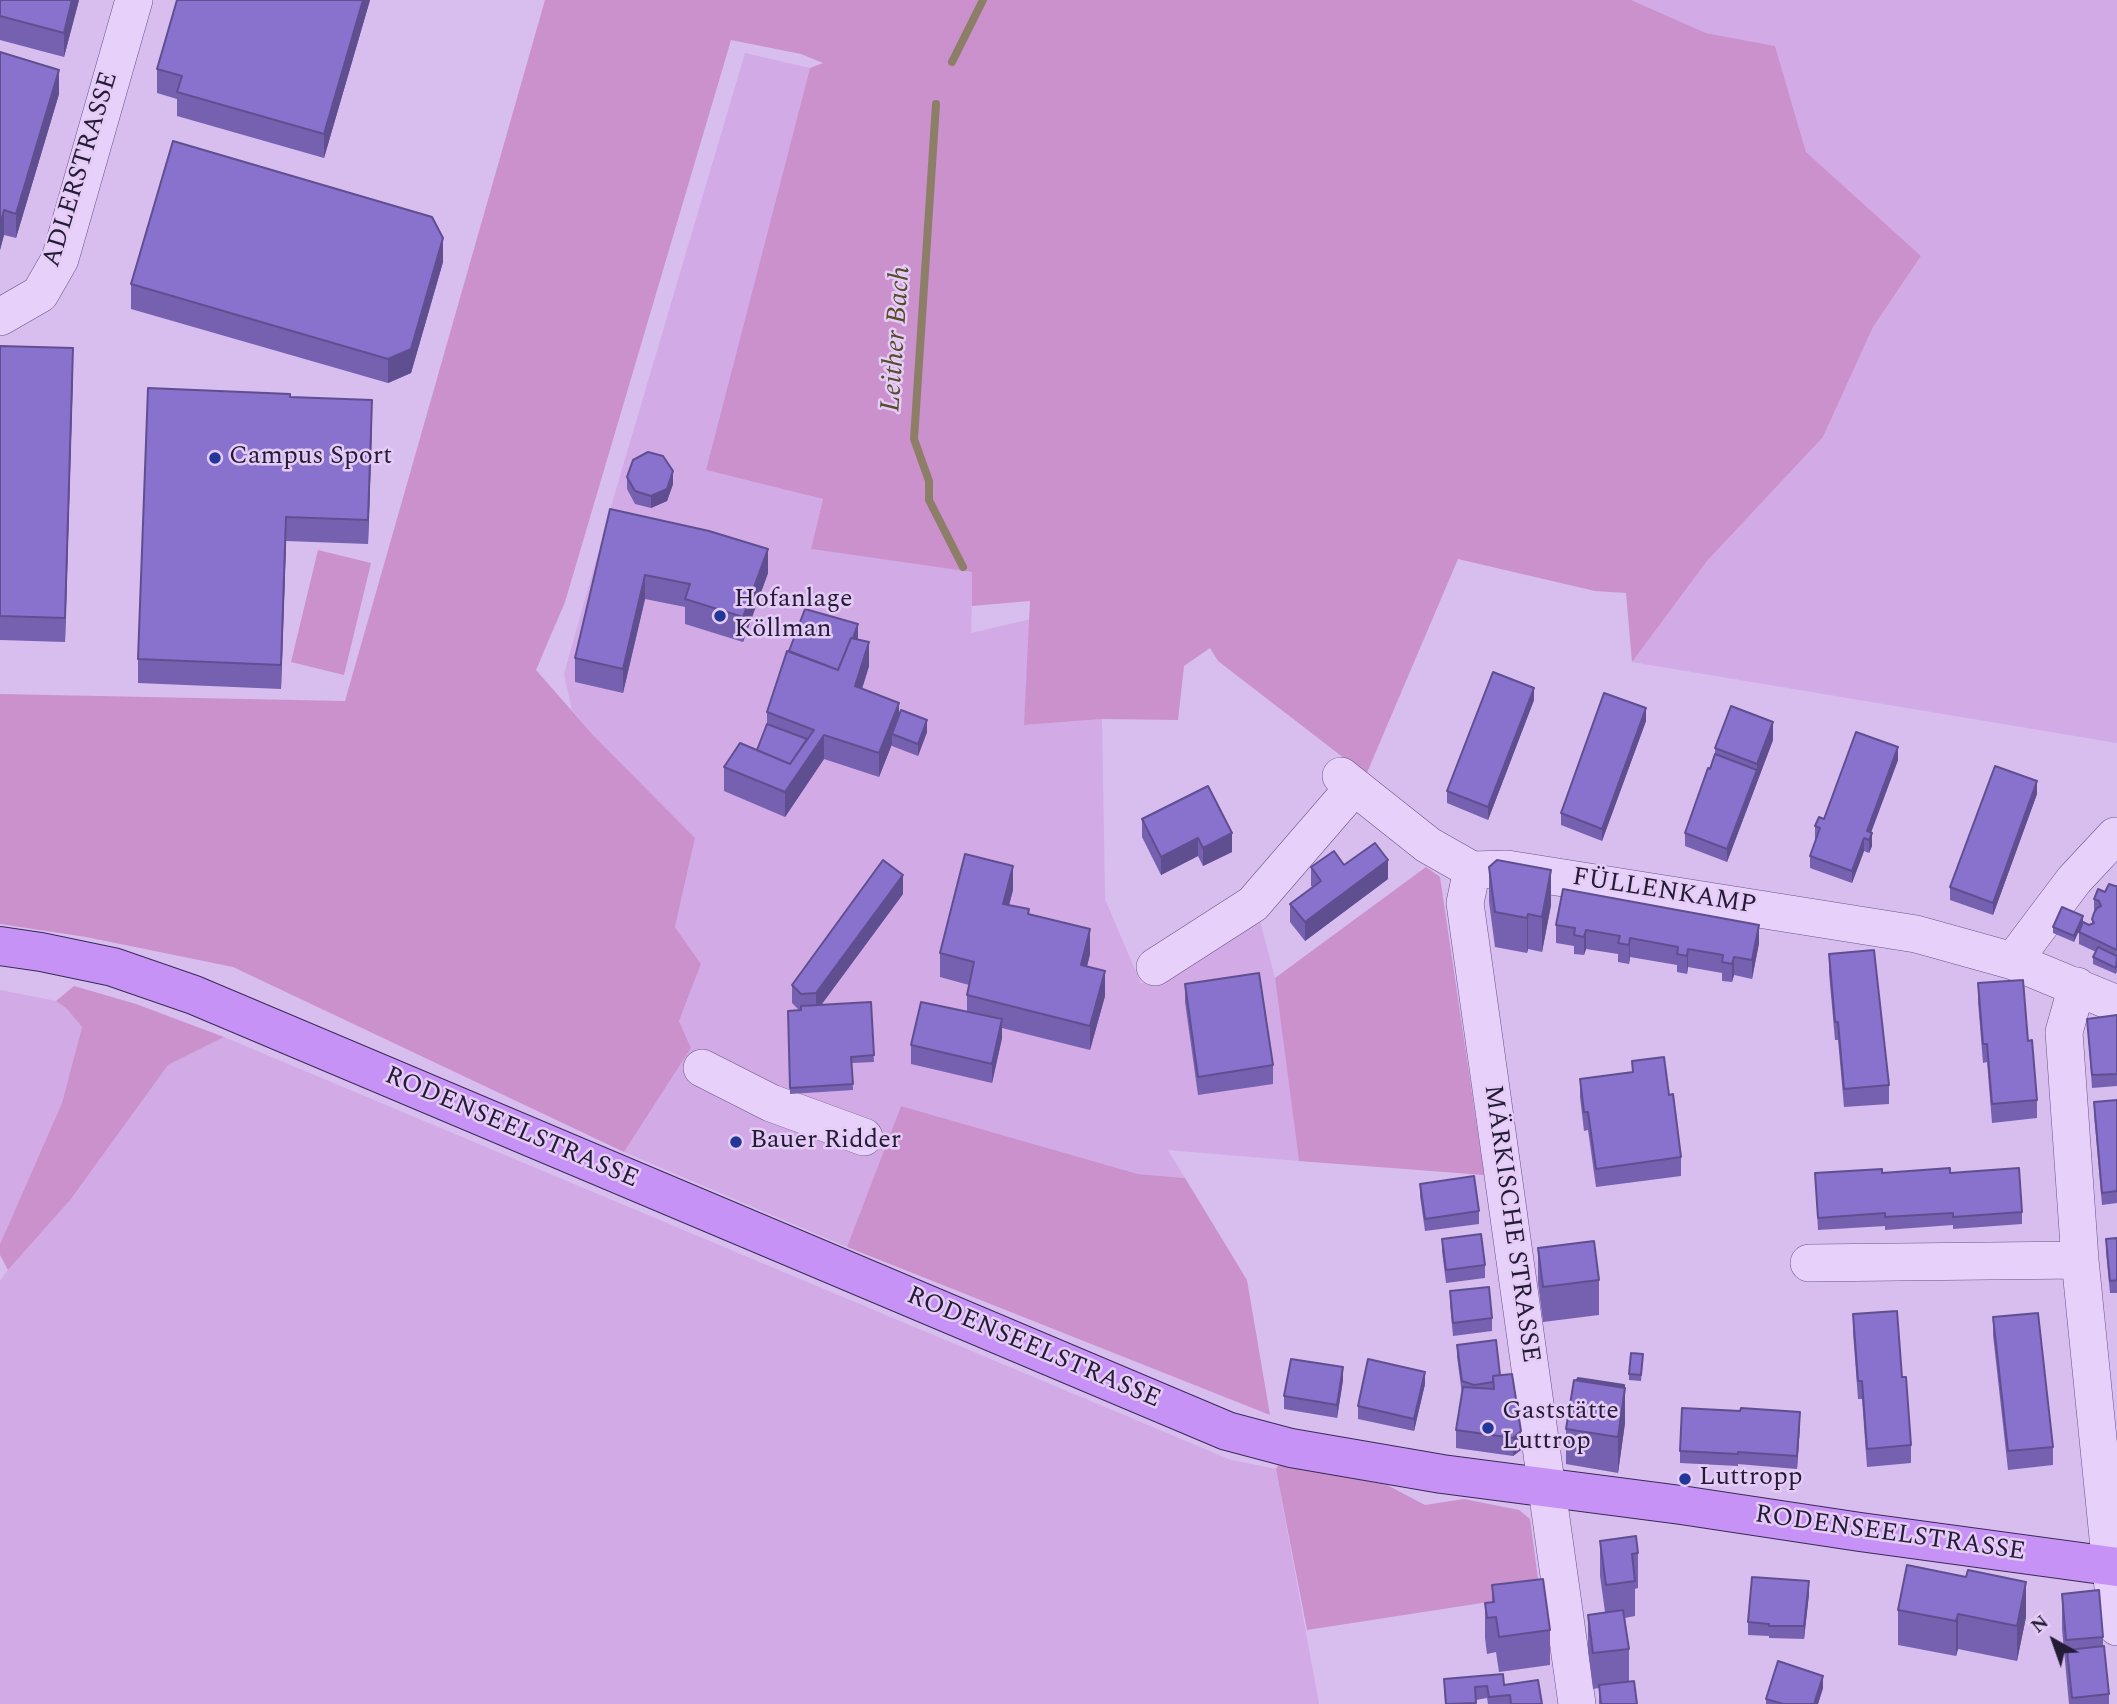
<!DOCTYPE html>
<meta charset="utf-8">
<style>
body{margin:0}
#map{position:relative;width:2117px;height:1704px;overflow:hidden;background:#d8bdef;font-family:Spectral,serif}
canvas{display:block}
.north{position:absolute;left:2019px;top:1606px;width:70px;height:70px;-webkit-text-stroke:5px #e4ccf6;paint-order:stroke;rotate:320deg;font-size:19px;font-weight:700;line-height:28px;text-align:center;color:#241b36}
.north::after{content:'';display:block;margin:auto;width:24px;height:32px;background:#241b36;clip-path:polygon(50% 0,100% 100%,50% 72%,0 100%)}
</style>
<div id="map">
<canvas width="2117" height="1704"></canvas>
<div class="north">N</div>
</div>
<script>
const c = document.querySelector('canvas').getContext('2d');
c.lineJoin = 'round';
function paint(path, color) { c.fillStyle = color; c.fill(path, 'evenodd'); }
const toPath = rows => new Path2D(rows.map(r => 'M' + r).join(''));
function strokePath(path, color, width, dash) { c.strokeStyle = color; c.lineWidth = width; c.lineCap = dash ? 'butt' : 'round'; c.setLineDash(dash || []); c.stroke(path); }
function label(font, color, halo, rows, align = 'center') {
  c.font = font + ' Spectral,serif'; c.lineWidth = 5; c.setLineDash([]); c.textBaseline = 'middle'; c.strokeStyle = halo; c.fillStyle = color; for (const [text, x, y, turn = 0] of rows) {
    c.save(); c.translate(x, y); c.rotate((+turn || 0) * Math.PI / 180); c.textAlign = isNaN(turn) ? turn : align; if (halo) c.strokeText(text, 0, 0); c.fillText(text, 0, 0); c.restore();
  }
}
const farmland = toPath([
 [1631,0,2117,0,2117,743,1632,662,1707,561,1823,437,1873,327,1921,256,1806,152,1775,46,1706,33],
 [745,53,810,68,706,470,823,499,811,549,973,572,971,633,1031,619,1024,725,1102,719,1105,899,1141,984,1257,910,1275,978,1299,1161,1168,1150,1185,1178,1138,1174,901,1106,847,1247,624,1152,691,1048,679,1021,701,964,675,927,695,838,594,736,572,710,564,674,615,493],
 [0,990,56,1001,67,1009,82,1027,62,1103,0,1244],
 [224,1037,1231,1460,1276,1469,1319,1704,0,1704,0,1281,8,1270,71,1199,168,1065]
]);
const green = toPath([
 [545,0,1631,0,1706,33,1775,46,1806,152,1921,256,1873,327,1823,437,1707,561,1632,662,1626,593,1595,591,1458,559,1366,775,1218,661,1210,648,1184,666,1178,720,1102,719,1024,725,1030,601,972,606,972,572,811,549,823,499,706,470,810,68,823,63,801,54,731,40,565,602,536,670,594,736,695,838,675,927,701,964,679,1021,691,1048,624,1152,233,967,86,937,0,924,0,694,345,701],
 [318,550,371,563,344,675,291,662],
 [1426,867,1440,877,1484,1175,1299,1161,1275,978],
 [74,986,136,1004,224,1037,168,1065,71,1199,8,1270,0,1255,0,1244,62,1103,82,1027,67,1009,56,1001],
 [901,1106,1138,1174,1185,1178,1247,1280,1270,1415,847,1247],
 [1279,1464,1387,1485,1425,1505,1464,1499,1519,1510,1530,1519,1540,1594,1307,1630,1276,1469]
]);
const stream = toPath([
 [952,62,983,0],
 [936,104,914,439,929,481,929,500,963,567]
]);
const minor = toPath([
 [0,317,40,294,60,259,134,0],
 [1341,776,1428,845,1472,870,1507,869,1916,934,2013,961,2117,1004],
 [1472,870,1465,903,1577,1704],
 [2013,961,2074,880,2115,836],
 [1155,967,1253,904,1354,787],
 [2077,986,2064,1032,2080,1260,2117,1627],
 [702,1068,771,1103,864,1137],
 [1809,1263,2080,1260]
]);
const major = toPath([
 [0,946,41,952,113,967,194,995,1227,1431,1291,1448,1442,1474,1681,1505,1860,1532,2117,1567]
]);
const wall = toPath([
 [0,0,79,0,64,57,0,40],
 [177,0,370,0,324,158,177,116,177,99,157,93,157,69],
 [0,52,59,94,16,238,4,235,0,250],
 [443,262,411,373,388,383,131,309,131,284],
 [0,346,73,372,65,642,0,640],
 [290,397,372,425,368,544,286,541,281,689,138,683,138,659],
 [627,477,673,484,667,501,651,508,635,504,627,489],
 [610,509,768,573,743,642,685,624,685,607,645,599,623,693,575,682,575,658],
 [858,639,869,666,862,689,899,716,927,732,918,756,892,746,892,744,879,777,824,759,785,817,724,791,724,767,757,750,767,724,767,712,789,651],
 [1534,700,1488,820,1447,803,1447,791],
 [1646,721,1602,841,1561,825,1561,813],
 [1773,740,1727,862,1685,846,1685,833,1715,754,1715,748],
 [1898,760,1871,833,1872,846,1869,853,1864,851,1852,883,1810,868,1810,856,1816,839,1815,839,1815,826],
 [1208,786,1232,852,1203,866,1198,856,1161,875,1142,837,1142,819],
 [2037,794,1993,915,1950,900,1950,887],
 [1344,865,1388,879,1305,941,1290,922,1290,904,1313,887,1311,886,1311,867],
 [1489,867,1551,905,1542,952,1528,949,1527,953,1495,947,1489,902],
 [2115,886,2117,886,2117,971,2116,974,2093,964,2093,957,2096,952,2079,944,2079,932,2092,924,2092,919,2095,912,2094,911,2094,899],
 [1013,890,1009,905,1029,915,1090,954,1087,967,1105,996,1090,1050,1002,1028,1002,1038,992,1083,911,1064,911,1045,967,1012,967,995,969,985,940,977,940,953],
 [903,894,821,1005,871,1002,874,1062,852,1063,853,1090,790,1094,788,1011,799,1010,792,1003,792,985],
 [2083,916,2074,942,2053,933,2053,927],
 [1556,925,1759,943,1752,979,1734,975,1732,982,1722,981,1722,973,1688,967,1687,974,1677,972,1677,965,1630,957,1629,964,1618,962,1618,954,1586,949,1584,955,1574,954,1574,946,1556,943],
 [1829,954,1889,1085,1889,1104,1844,1107,1838,1040,1835,1040,1829,973],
 [1978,983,2028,1041,2037,1100,2037,1118,1992,1123,1987,1062,1983,1063,1978,1002],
 [1185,984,1273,1065,1273,1084,1198,1095,1185,1002],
 [2117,1015,2117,1086,2092,1088,2087,1019],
 [1632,1061,1669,1095,1681,1157,1681,1176,1596,1187,1588,1130,1584,1131,1580,1097,1580,1079,1632,1072],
 [2117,1100,2117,1203,2102,1205,2094,1114,2094,1102],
 [1815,1173,1950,1173,2022,1212,2022,1224,1953,1229,1953,1225,1885,1230,1885,1226,1818,1230],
 [1420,1184,1479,1211,1479,1224,1425,1231,1420,1196],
 [2117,1238,2117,1293,2110,1293,2106,1252,2106,1239],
 [1442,1239,1485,1265,1485,1278,1446,1283,1442,1251],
 [1538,1248,1599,1280,1599,1315,1543,1322,1538,1283],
 [1450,1291,1492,1318,1492,1331,1453,1336,1450,1304],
 [1853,1314,1902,1377,1911,1445,1911,1463,1867,1467,1862,1399,1858,1399,1853,1332],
 [1993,1317,2053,1447,2053,1465,2008,1470,1993,1335],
 [1457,1345,1500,1375,1521,1450,1513,1456,1456,1448,1456,1430,1462,1394,1457,1357],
 [1643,1360,1641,1381,1629,1380,1629,1374],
 [1343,1380,1337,1418,1284,1409,1284,1396],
 [1425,1384,1414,1431,1358,1419,1358,1406],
 [1625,1423,1618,1473,1566,1464,1566,1429],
 [1800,1425,1797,1469,1738,1464,1738,1466,1680,1463,1680,1451],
 [1600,1541,1638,1553,1638,1588,1635,1589,1635,1616,1625,1618,1629,1649,1629,1681,1637,1704,1599,1704,1599,1688,1593,1689,1588,1650,1588,1615,1605,1612,1600,1576],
 [1492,1585,1550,1630,1550,1665,1499,1672,1496,1652,1487,1654,1485,1638,1485,1603,1492,1602],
 [1809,1594,1804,1639,1769,1638,1769,1636,1748,1635,1748,1622],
 [2062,1594,2103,1637,2103,1646,2109,1694,2109,1704,2069,1704,2062,1629],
 [1898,1610,2026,1617,2017,1661,1958,1649,1956,1656,1898,1645],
 [1444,1679,1504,1685,1542,1704,1488,1704,1487,1698,1476,1700,1476,1704,1445,1704],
 [1823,1688,1818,1704,1766,1704,1766,1699]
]);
const shadedWall = toPath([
 [72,0,79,0,64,57,64,33],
 [363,0,370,0,324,158,324,134],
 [59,70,59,94,16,238,16,214],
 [4,210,4,235,0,250,0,225],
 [443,238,443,262,411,373,388,383,388,359],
 [73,348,73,372,65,642,65,618],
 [372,400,372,425,368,544,368,520],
 [673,471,673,484,667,501,651,508,651,496],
 [286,517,286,541,281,689,281,665],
 [768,549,768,573,743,642,743,617],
 [645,575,645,599,623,693,623,669],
 [858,624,858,642,838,676],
 [869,642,869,666,855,711,855,686],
 [1534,688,1534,700,1488,820,1488,807],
 [899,703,899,727,892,734,892,744,879,777,879,753],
 [1646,708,1646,721,1602,841,1602,829],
 [927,720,927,732,918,756,918,744],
 [1773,722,1773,740,1727,862,1727,849,1757,770,1757,764],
 [824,735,824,759,785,817,785,792],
 [1898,747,1898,760,1868,840,1867,831],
 [2037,781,2037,794,1993,915,1993,903],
 [1232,833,1232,852,1203,866,1203,848],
 [1872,833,1872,846,1869,853,1869,840],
 [1198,838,1198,856,1161,875,1161,857],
 [1864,838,1864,851,1852,883,1852,871],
 [1388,860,1388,879,1305,941,1305,922],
 [1013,866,1013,890,1003,928,1003,904],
 [1551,870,1551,905,1542,952,1542,917],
 [903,875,903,894,816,1012,816,993],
 [1528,914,1528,949,1527,953,1527,918],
 [2083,916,2083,922,2074,942,2074,936],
 [1759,925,1759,943,1752,979,1752,960],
 [1090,929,1090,954,1081,989,1081,965],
 [1586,930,1586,949,1584,955,1584,937],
 [1630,938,1630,957,1629,964,1629,945],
 [1688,949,1688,967,1687,974,1687,956],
 [1734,957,1734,975,1732,982,1732,964],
 [1105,971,1105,996,1090,1050,1090,1026],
 [1002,1019,1002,1038,992,1083,992,1064],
 [1343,1367,1343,1380,1337,1418,1337,1405],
 [1425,1372,1425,1384,1414,1431,1414,1419],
 [1625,1388,1625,1423,1618,1473,1618,1437],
 [1800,1412,1800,1425,1797,1469,1797,1456],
 [1521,1431,1521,1450,1513,1456,1513,1438],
 [1809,1581,1809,1594,1804,1639,1804,1626],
 [2026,1582,2026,1617,2017,1661,2017,1626],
 [1958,1614,1958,1649,1956,1656,1956,1621],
 [1823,1676,1823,1688,1818,1704,1814,1704]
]);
const building = toPath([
 [0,0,72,0,64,33,0,16,0,0],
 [177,0,363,0,324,134,177,92,182,76,157,69,177,0],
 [0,52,59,70,16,214,4,210,0,225,0,52],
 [173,141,432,217,443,238,411,349,388,359,131,284,173,141],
 [0,346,73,348,65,618,0,616,0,346],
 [148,388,290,394,290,397,372,400,368,520,286,517,281,665,138,659,148,388],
 [648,452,663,456,673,471,667,489,651,496,635,491,627,477,633,460,648,452],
 [610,509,709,531,768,549,743,617,685,599,690,584,645,575,623,669,575,658,610,509],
 [805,609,858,624,853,638,851,638,838,670,789,651,805,609],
 [851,638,869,642,855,686,899,703,879,753,824,735,785,792,724,767,740,743,790,764,814,730,767,712,787,651,838,670,851,638],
 [1493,672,1534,688,1488,807,1447,791,1493,672],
 [1604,693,1646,708,1602,829,1561,813,1604,693],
 [1731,706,1773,722,1757,764,1715,748,1731,706],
 [901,710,927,720,918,744,892,734,901,710],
 [767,724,807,739,790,764,757,750,767,724],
 [1856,732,1898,747,1867,831,1872,833,1869,840,1864,838,1852,871,1810,856,1820,828,1815,826,1819,817,1824,819,1856,732],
 [1715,754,1757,770,1727,849,1685,833,1708,768,1710,769,1715,754],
 [1995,766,2037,781,1993,903,1950,887,1995,766],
 [1208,786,1232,833,1203,848,1198,838,1161,857,1142,819,1208,786],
 [1375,843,1388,860,1305,922,1290,904,1321,881,1311,867,1334,851,1344,865,1375,843],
 [965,854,1013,866,1003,904,1029,909,1028,914,1090,929,1081,965,1105,971,1090,1026,967,995,974,962,940,953,965,854],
 [883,860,903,875,816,993,801,994,792,985,883,860],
 [1497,860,1551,870,1542,917,1528,914,1527,918,1495,912,1489,867,1497,860],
 [2109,884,2115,886,2117,886,2117,950,2079,932,2083,922,2089,925,2094,923,2092,919,2094,913,2097,908,2101,906,2099,901,2094,899,2098,889,2105,892,2109,884],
 [1563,889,1759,925,1752,960,1734,957,1732,964,1722,962,1723,955,1688,949,1687,956,1677,954,1678,947,1630,938,1629,945,1618,943,1620,936,1586,930,1584,937,1574,935,1575,928,1556,925,1563,889],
 [2062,907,2083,916,2074,936,2053,927,2062,907],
 [2098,947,2117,956,2116,968,2093,957,2098,947],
 [1874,950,1889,1085,1844,1089,1838,1022,1835,1022,1829,954,1874,950],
 [1259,973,1273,1065,1198,1077,1185,984,1259,973],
 [2023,980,2028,1041,2032,1040,2037,1100,1992,1104,1987,1044,1983,1044,1978,983,2023,980],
 [871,1002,874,1055,851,1057,853,1084,790,1088,788,1011,801,1010,801,1006,871,1002],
 [921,1002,1002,1019,992,1064,911,1045,921,1002],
 [2117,1015,2117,1074,2092,1075,2087,1019,2117,1015],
 [1664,1057,1669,1095,1673,1094,1681,1157,1596,1169,1588,1112,1584,1112,1580,1079,1633,1072,1632,1061,1664,1057],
 [2117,1100,2117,1191,2102,1193,2094,1102,2117,1100],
 [1950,1168,1950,1173,2019,1168,2022,1212,1953,1217,1953,1213,1885,1217,1885,1213,1818,1218,1815,1173,1882,1169,1882,1173,1950,1168],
 [1474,1176,1479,1211,1425,1219,1420,1184,1474,1176],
 [1481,1234,1485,1265,1446,1270,1442,1239,1481,1234],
 [2117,1238,2117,1280,2110,1281,2106,1239,2117,1238],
 [1594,1241,1599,1280,1543,1287,1538,1248,1594,1241],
 [1489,1287,1492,1318,1453,1323,1450,1291,1489,1287],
 [1897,1311,1902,1377,1906,1377,1911,1445,1867,1449,1862,1381,1858,1381,1853,1314,1897,1311],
 [2038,1313,2053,1447,2008,1451,1993,1317,2038,1313],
 [1496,1340,1500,1375,1493,1376,1493,1382,1474,1385,1462,1381,1457,1345,1496,1340],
 [1631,1353,1643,1354,1641,1375,1629,1374,1631,1353],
 [1291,1359,1343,1367,1337,1405,1284,1396,1291,1359],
 [1368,1359,1425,1372,1414,1419,1358,1406,1368,1359],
 [1512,1374,1521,1431,1513,1438,1456,1430,1463,1387,1494,1389,1493,1376,1512,1374],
 [1578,1378,1624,1385,1624,1387,1577,1380,1578,1378],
 [1574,1380,1625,1388,1618,1437,1566,1429,1574,1380],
 [1682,1408,1740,1411,1741,1408,1800,1412,1797,1456,1738,1452,1738,1454,1680,1451,1682,1408],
 [1636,1536,1638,1553,1632,1554,1635,1581,1606,1585,1600,1541,1636,1536],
 [1907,1565,1966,1577,1968,1570,2026,1582,2017,1626,1958,1614,1956,1621,1898,1610,1907,1565],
 [1752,1577,1809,1581,1804,1626,1769,1626,1769,1624,1748,1622,1752,1577],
 [1543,1579,1550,1630,1499,1637,1496,1617,1487,1618,1485,1603,1494,1602,1492,1585,1543,1579],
 [2099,1590,2103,1637,2066,1640,2062,1594,2099,1590],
 [1623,1610,1629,1649,1593,1653,1588,1615,1623,1610],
 [2104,1646,2109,1694,2072,1698,2067,1650,2104,1646],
 [1778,1661,1823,1676,1814,1704,1783,1704,1766,1699,1778,1661],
 [1503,1674,1504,1685,1538,1680,1542,1704,1511,1704,1510,1695,1489,1697,1487,1686,1475,1687,1476,1703,1446,1704,1444,1679,1503,1674],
 [1634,1681,1637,1704,1601,1704,1599,1685,1634,1681]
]);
const markers = [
 [215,458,7,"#243798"],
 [720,616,7,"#243798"],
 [736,1142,7,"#243798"],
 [1488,1428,7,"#243798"],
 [1685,1479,7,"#243798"]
];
const streetNames = [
 ["ADLERSTRASSE",82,170,-73],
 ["FÜLLENKAMP",1664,893,9],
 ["RODENSEELSTRASSE",511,1129,23],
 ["MÄRKISCHE STRASSE",1510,1224,82],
 ["RODENSEELSTRASSE",1033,1349,23],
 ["RODENSEELSTRASSE",1890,1535,8]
];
const poiNames = [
 ["Campus Sport",229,458],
 ["Hofanlage",734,601],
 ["Köllman",734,631],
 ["Bauer Ridder",750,1142],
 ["Gaststätte",1502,1413],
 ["Luttrop",1502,1443],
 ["Luttropp",1699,1479]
];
const waterNames = [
 ["Leither Bach",898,339,-86]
];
paint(farmland, '#d2aae5');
paint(green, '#ca91cd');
strokePath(stream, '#8d7e68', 8);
strokePath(minor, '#685687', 38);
strokePath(major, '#372a54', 40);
strokePath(minor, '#e7d0fa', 37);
strokePath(major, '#c692f5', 38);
paint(wall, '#7661b1');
paint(shadedWall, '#604f90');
paint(building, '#8971ce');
strokePath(building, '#604f90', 2);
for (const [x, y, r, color] of markers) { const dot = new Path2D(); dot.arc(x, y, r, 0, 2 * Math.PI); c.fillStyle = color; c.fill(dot); strokePath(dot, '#e4ccf6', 2.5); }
label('26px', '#241b36', '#e4ccf6', streetNames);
label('26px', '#241b36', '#e4ccf6', poiNames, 'left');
label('italic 28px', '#564c29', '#e4ccf6', waterNames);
</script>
